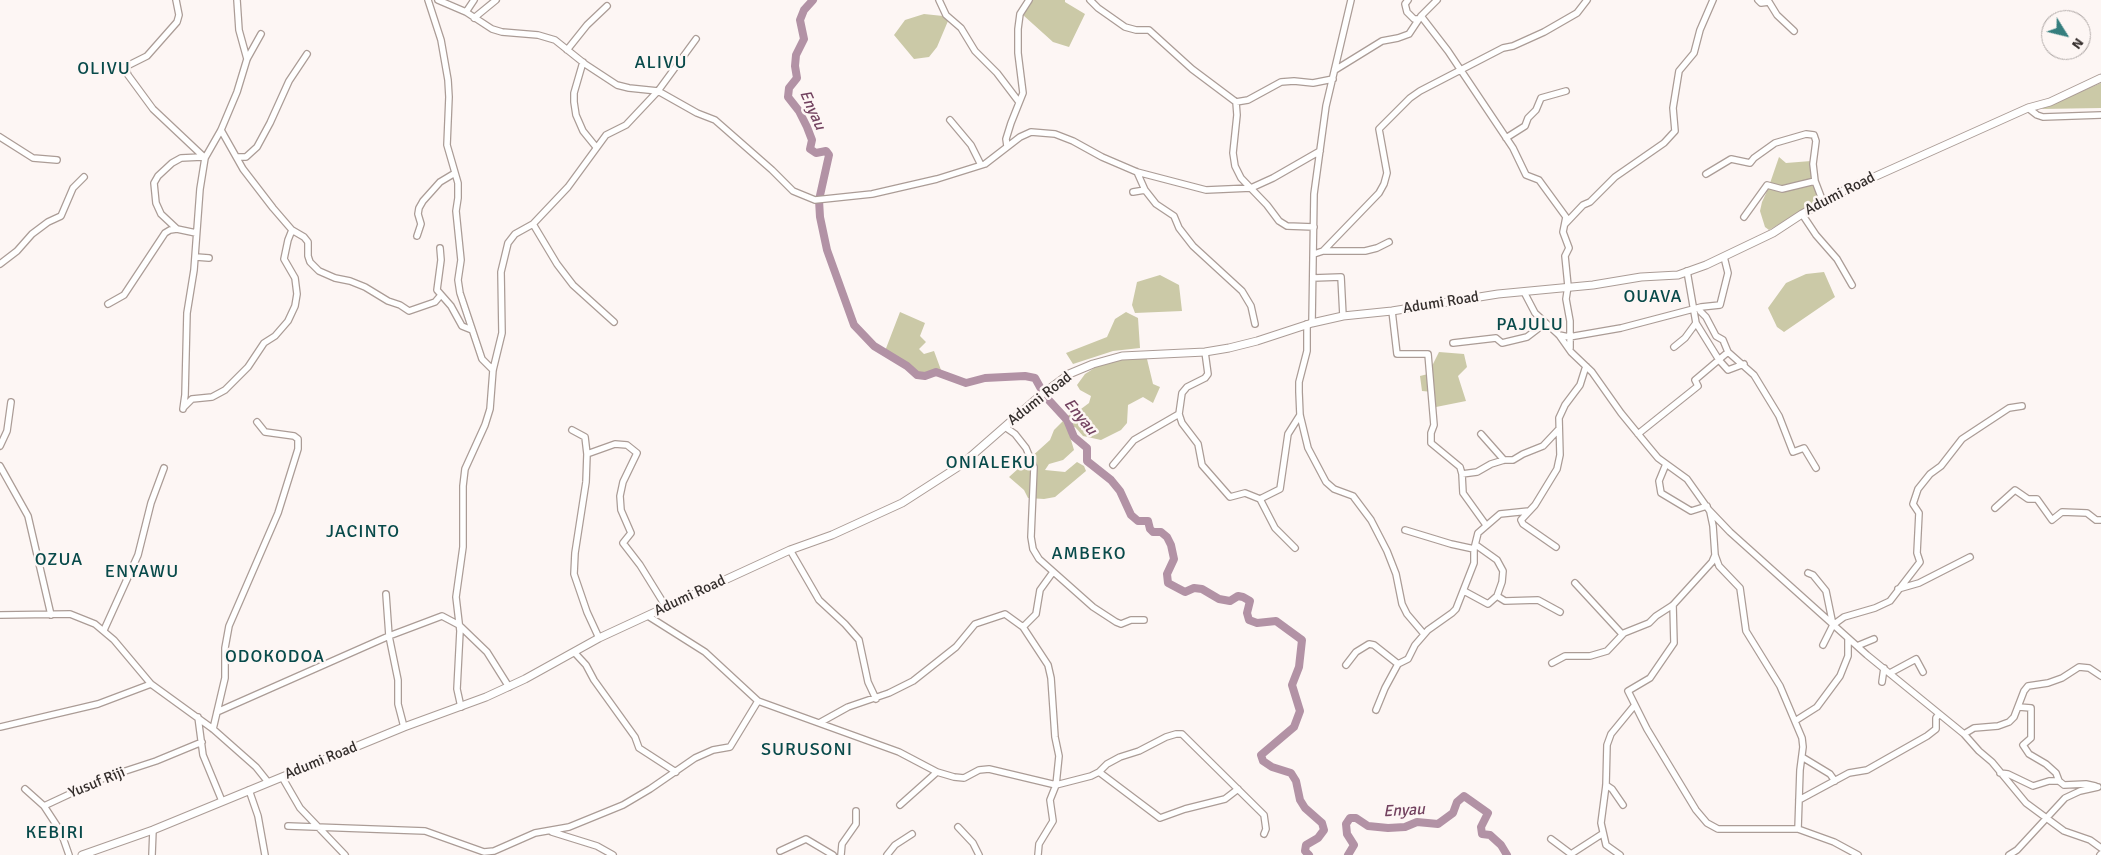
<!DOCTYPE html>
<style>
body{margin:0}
#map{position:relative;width:2101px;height:855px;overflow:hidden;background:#fdf6f4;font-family:Signika,sans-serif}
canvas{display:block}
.north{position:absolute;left:2041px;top:10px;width:50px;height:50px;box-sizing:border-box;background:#fdf6f4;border:1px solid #ada6a4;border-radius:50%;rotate:126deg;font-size:14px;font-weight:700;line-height:20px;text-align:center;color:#342e2c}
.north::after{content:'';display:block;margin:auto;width:18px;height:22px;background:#357e7e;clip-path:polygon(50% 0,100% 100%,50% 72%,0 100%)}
</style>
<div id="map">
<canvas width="2101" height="855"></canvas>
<div class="north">N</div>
</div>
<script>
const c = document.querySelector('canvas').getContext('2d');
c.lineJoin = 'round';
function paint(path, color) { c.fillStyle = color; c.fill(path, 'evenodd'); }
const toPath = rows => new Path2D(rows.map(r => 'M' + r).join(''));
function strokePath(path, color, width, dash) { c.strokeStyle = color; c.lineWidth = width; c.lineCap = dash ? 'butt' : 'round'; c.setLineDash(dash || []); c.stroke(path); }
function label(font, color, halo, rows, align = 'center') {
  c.font = font + ' Signika,sans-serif'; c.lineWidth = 5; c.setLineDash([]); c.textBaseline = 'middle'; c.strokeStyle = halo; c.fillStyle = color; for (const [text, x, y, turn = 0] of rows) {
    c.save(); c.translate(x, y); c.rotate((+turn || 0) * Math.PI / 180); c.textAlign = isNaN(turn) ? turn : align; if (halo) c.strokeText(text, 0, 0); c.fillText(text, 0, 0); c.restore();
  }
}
const forest = toPath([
 [1033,0,1065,0,1065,2,1085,14,1069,47,1053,42,1023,15],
 [924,14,943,16,948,21,937,47,929,57,914,59,894,35,905,20],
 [2101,83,2101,108,2041,109],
 [1779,157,1786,163,1811,161,1819,201,1769,230,1765,227,1760,211,1762,202,1768,189],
 [1824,272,1835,297,1784,332,1777,327,1768,308,1786,283,1806,274],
 [1160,275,1179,285,1182,311,1135,313,1132,305,1137,282],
 [900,312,925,323,920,336,926,342,919,349,924,354,934,351,941,370,926,373,917,372,908,364,885,351],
 [1126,312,1138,318,1140,348,1113,351,1073,364,1066,353,1107,337,1115,319],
 [1439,352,1464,354,1467,367,1458,376,1466,401,1436,407,1433,392,1422,391,1420,376,1428,374],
 [1141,357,1147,359,1153,384,1160,387,1153,403,1143,397,1128,405,1127,423,1121,430,1101,440,1083,436,1075,427,1068,430,1074,450,1063,460,1049,464,1045,470,1065,472,1077,462,1084,466,1086,471,1055,497,1044,499,1028,498,1024,490,1009,477,1050,440,1054,430,1072,412,1081,409,1089,403,1091,396,1080,390,1077,385,1085,374,1107,360]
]);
const river = toPath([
 [813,0,804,10,800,20,804,39,796,55,795,66,797,78,789,88,788,97,799,111,807,127,812,140,810,149,816,153,826,151,829,155,819,200,820,217,827,250,854,325,874,346,907,366,917,375,925,376,936,372,966,383,985,378,1025,376,1035,378,1045,396,1067,420,1074,437,1087,448,1087,461,1111,480,1120,491,1131,515,1138,521,1148,521,1150,529,1153,532,1161,532,1167,537,1171,545,1174,559,1167,574,1168,583,1185,592,1194,588,1202,589,1219,599,1230,601,1238,596,1243,597,1250,601,1247,613,1249,620,1257,623,1276,621,1302,640,1299,667,1292,685,1300,711,1294,727,1261,755,1263,761,1272,767,1291,773,1296,781,1300,800,1305,808,1322,823,1324,830,1318,838,1306,845,1305,851,1309,855],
 [1348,855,1354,845,1347,834,1346,824,1350,818,1356,818,1368,826,1388,828,1405,827,1417,822,1438,824,1453,813,1457,802,1464,796,1488,813,1481,827,1482,834,1490,835,1501,845,1507,855]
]);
const minor = toPath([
 [176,0,179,15,177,22,147,56,125,67,128,75,153,109,205,158],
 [237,0,239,30,247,59],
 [428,0,441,40,448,80,449,97,447,145,458,183,458,198,456,211,461,260,458,280,460,293,482,359,493,370],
 [438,0,466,12,492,29,502,32,538,35,555,40,585,64,617,85,629,88,658,91,697,113,715,120,772,170,793,191,815,200,872,194,937,179,985,164,1020,137,1031,132,1055,134,1073,141,1102,157,1137,172,1206,190,1251,188,1273,178,1320,151],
 [939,0,946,15,961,28,975,51,997,73,1019,102],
 [1090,0,1098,8,1125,27,1136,30,1149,30,1192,69,1236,102,1237,115,1233,153,1235,166,1241,178,1267,205,1279,221,1287,226,1314,227],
 [1408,0,1405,4,1407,12,1414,19,1419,19,1421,16],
 [1758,0,1761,3,1769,2,1777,15,1794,31],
 [466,12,474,0],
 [1421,16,1448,51,1513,148,1526,175,1539,180,1566,217,1563,232,1569,248,1565,256,1568,286,1566,299,1570,321,1570,348],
 [474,18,496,0],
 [567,50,587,25,607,6],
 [583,62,574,93,574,102,576,115,583,131,596,147],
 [1335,70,1382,41,1398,38,1409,34,1421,16,1437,0],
 [1236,102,1248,100,1281,82,1294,81,1313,83,1333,79],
 [2028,108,2037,115,2043,117,2101,115],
 [950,120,971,145,981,165],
 [221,130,243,169,273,208,292,230,304,237,308,242,308,256,310,262,319,271,335,278,350,281,365,287,388,301,400,305,409,311,435,302,441,295],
 [0,137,33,158,57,160],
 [1506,138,1525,126,1528,118,1536,110,1541,98,1566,91],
 [1007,146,1006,139,1011,123,1023,93,1018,53,1018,29,1020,14,1029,0],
 [237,157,246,157,257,147,270,123,289,81,307,54],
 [1137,172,1145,190,1156,204,1174,216,1179,228,1193,246,1242,291,1251,306,1255,324],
 [1706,174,1731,159,1750,163,1754,158,1775,143,1806,134,1814,135,1816,141,1813,164,1815,181,1823,202],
 [1133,192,1145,190],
 [1802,214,1816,235,1837,259,1852,285],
 [1744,217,1767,185,1782,189,1815,181],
 [533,224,557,264,573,285,614,322],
 [1565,224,1583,205,1590,202,1615,177,1664,143,1675,131,1673,108,1679,71,1694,53,1700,30,1713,0],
 [177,229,161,214,156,203,154,183,158,176,172,163,181,158,202,157],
 [417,236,421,224,418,214,419,208,423,201,440,182,455,173],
 [440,248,441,260,437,290,451,306,462,326,472,330],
 [1323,251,1365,251,1377,248,1389,242],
 [1314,254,1323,251,1379,193,1384,184,1387,173,1379,129,1410,98,1420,91,1503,48,1513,46,1544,32,1577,13,1587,0],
 [196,257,209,258],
 [1724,257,1728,273,1720,305,1701,307,1700,311,1706,317,1716,336,1723,340,1728,352,1754,375,1779,416,1793,452,1804,448,1816,468],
 [0,264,17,251,32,234,48,222,61,216,73,188,84,177],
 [1687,271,1696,323,1719,360,1728,370,1744,364],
 [1313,278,1341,277,1343,316],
 [1524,292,1535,313,1559,335,1571,352,1592,372,1621,413,1648,446,1658,458,1687,479,1709,510,1730,532,1867,655,1964,734,1979,751,1992,762,2026,803,2064,831,2090,840,2101,848],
 [108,304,124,295,165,233,170,230,177,229,196,233],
 [1392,311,1397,354,1428,354,1434,425,1431,433,1431,443,1460,467,1462,474,1463,493,1486,525],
 [1312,323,1314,194,1326,106,1351,0],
 [1307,324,1307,351,1299,382,1299,392,1300,415,1308,448,1326,482,1334,489,1353,496,1371,520,1387,551,1396,574,1402,604,1407,614,1424,634],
 [1559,335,1569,337,1621,328,1701,307],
 [1453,343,1496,338,1502,343,1527,337,1544,324],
 [1674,347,1685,338,1696,323],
 [1205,352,1208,374,1205,378,1187,387,1182,393,1179,414,1182,423,1198,444,1202,465,1230,497,1245,493,1260,499,1275,528,1295,548],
 [184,407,192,399,212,397,225,390,248,367,264,343,275,336,288,321,295,306,297,294,295,278,284,259,288,240,292,230],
 [183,409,185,395,187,313,194,270,200,189,205,158,221,130,237,92,247,59,261,34],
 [1005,427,1015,434,1026,448,1034,467,1031,537,1033,549,1039,559,1093,607,1116,622,1121,624,1131,620,1144,620],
 [572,430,585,437,587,454,586,482,575,553,574,574,587,612,599,638],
 [1481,434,1504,460],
 [1638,434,1698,386,1695,380,1728,352],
 [0,446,7,431,11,402],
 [587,454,615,444,627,445,637,453,623,482,620,496,621,510,631,533,623,543,640,565,666,607],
 [1666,464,1659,481,1661,493,1691,511,1707,506],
 [1113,465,1134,440,1179,414],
 [0,466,28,516,51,615],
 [1462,474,1477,472,1491,464,1504,460,1513,460,1523,454,1543,446,1559,429],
 [1260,499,1280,489,1288,434,1300,415],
 [1995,508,2015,490,2028,499,2037,499,2052,520,2062,512,2087,513,2096,520,2101,520],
 [1710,512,1713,526,1715,555,1719,566,1740,588,1746,631,1780,686,1802,738,1803,747,1800,770,1798,829],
 [1405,530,1451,544,1474,549],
 [1556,547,1523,524,1521,520,1535,505,1557,469,1560,455,1559,418,1565,405,1580,385,1586,366],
 [790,550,819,600,845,624,859,640,868,682,876,699],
 [1808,573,1813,575,1826,591,1833,625],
 [1575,583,1622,634],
 [1898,589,1919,583,1970,557],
 [1464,591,1488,604,1497,596,1502,582,1503,571,1497,560,1476,545],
 [386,594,389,636,398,680,398,704,404,727],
 [1497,596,1505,601,1538,600,1560,612],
 [1673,605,1674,643,1650,678,1628,691,1647,729,1696,810,1707,823,1718,829,1798,829,1834,842,1858,855],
 [0,615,70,614,95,624,114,640,151,684,213,729,256,767,268,782],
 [104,630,138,555,151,503,164,468],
 [1823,645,1833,625,1844,617,1875,608,1890,601,1920,562,1917,553,1919,513,1913,504,1918,489,1930,474,1941,466,1962,439,2009,408,2022,406],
 [1857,646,1874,639],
 [574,652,586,665,594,680,635,737,639,748,676,772],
 [1552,663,1565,656,1590,656,1607,651,1624,633,1649,623,1656,616,1673,605,1712,562,1715,555],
 [1346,665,1356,652,1369,644,1374,645,1398,664],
 [1890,673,1916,659,1923,672],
 [1882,682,1884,668],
 [758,701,899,752,937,772,954,777,964,778,979,770,989,769,1056,785,1059,756,1055,737,1051,678,1048,665,1023,627,1036,614,1040,590,1053,572],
 [461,707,457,689,460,631,456,597,463,547,463,486,465,469,485,425,490,409,493,370,502,333,501,272,508,243,515,234,533,224,568,187,606,135,626,125,658,91,696,39],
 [2019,707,2031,708,2031,738,2023,745,2029,754,2046,764,2056,773,2059,781],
 [1376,710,1385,688,1398,664,1408,659,1415,645,1428,630,1452,613,1456,609,1474,563,1474,549,1478,533,1500,514,1529,511],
 [217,712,389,636,442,616,459,625,487,652,509,687],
 [198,717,203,755,222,801],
 [1795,721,1817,707,1840,676,1848,656,1848,639],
 [821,722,848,707,889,693,913,681,956,647,975,624,1005,614,1023,627],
 [0,727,98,704,151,684],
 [213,729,225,678,225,648,229,626,278,513,298,449,298,439,294,436,265,432,257,422],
 [1964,734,1974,728,1998,726,2009,722,2014,717,2024,691,2028,686,2048,683,2062,678,2079,667,2089,668,2101,676],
 [1802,757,1830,774,1835,781],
 [1099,772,1107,764,1120,757,1139,751,1166,737,1176,734,1182,734,1264,815,1266,829,1264,834],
 [2000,773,2008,774,2033,786,2049,781,2059,781,2064,785,2086,784,2095,786],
 [282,777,300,808,345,855],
 [1606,785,1612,789,1623,805],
 [25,789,44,806,61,832,69,855],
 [249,790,258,816,265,855],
 [1799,800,1849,773,1867,770,1927,736,1936,729,1936,718,1939,714],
 [900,805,937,772],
 [44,806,104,778,156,761,202,742],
 [288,826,425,831,484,852,494,851,535,833,569,827,623,805,650,789,695,758,713,750,730,747,758,701,705,652,648,616],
 [958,827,973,843,979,855],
 [552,832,597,846,613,855],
 [1551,839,1571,854,1602,834],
 [780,851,806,839,833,855],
 [152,855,153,830],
 [841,855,842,844,856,824,856,811],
 [887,855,895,845,912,834],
 [1038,855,1039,844,1053,821,1050,800,1056,785,1091,776,1099,772,1160,818,1185,809,1225,799,1238,789],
 [1620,855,1606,845,1601,823,1606,785,1607,745,1611,734,1634,706],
 [2009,855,2017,850,2065,798,2080,791,2098,787],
 [2100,855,2101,854]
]);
const major = toPath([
 [82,855,153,830,404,727,486,697,525,679,599,638,666,607,790,550,832,535,902,503,961,465,1041,395,1069,374,1093,364,1122,356,1205,352,1229,348,1257,341,1312,323,1343,316,1392,311,1498,294,1593,285,1641,277,1678,275,1706,265,1773,233,1802,214,1845,190,2028,108,2050,102,2101,78]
]);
const streetNames = [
 ["Adumi Road",1840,194,-27],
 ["Adumi Road",1441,303,-9],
 ["Adumi Road",1040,399,-38],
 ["Adumi Road",690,596,-25],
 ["Adumi Road",321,761,-22],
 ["Yusuf Riji",97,783,-22]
];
const waterNames = [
 ["Enyau",812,110,66],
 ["Enyau",1080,417,51],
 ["Enyau",1404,811,-3]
];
const quarterNames = [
 ["ALIVU",661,63],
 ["OLIVU",104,69],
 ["OUAVA",1653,297],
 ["PAJULU",1530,325],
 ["ONIALEKU",991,463],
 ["JACINTO",363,532],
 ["AMBEKO",1089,554],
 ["OZUA",59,560],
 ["ENYAWU",142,572],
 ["ODOKODOA",275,657],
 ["SURUSONI",807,750],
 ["KEBIRI",55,833]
];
paint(forest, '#cbc9a7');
strokePath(river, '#b292a5', 8);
strokePath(minor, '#ab9c96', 8);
strokePath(major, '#ab9c96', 9);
strokePath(minor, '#fff', 5.5);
strokePath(major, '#fff', 7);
label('15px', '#342e2c', '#fdf6f4', streetNames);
label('italic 16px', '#734360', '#fdf6f4', waterNames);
c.letterSpacing = '1px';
label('18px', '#084a4a', '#fdf6f4', quarterNames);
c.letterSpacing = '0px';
</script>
